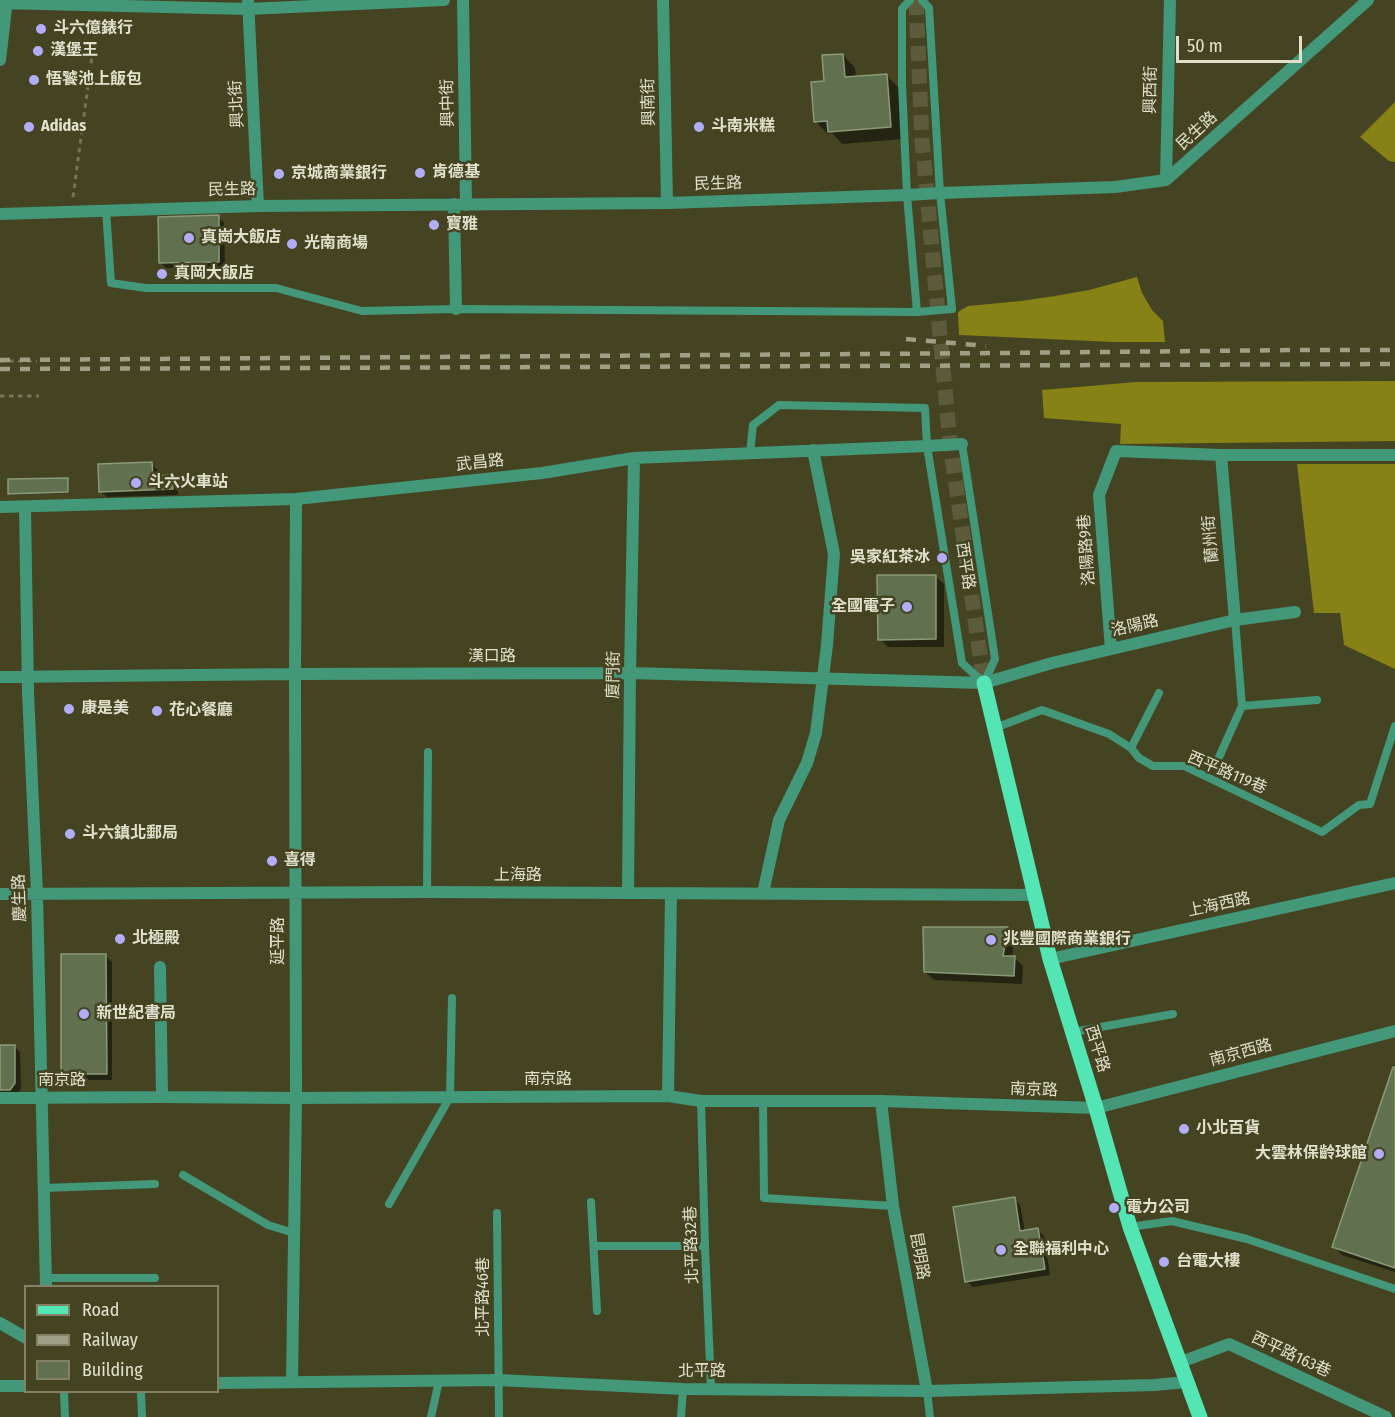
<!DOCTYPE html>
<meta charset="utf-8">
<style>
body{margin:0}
#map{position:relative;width:1395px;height:1417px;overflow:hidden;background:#454422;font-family:"Fira Sans Condensed",sans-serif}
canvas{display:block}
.legend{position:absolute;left:24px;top:1285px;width:195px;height:108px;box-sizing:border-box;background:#454422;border:2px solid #838266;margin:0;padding:8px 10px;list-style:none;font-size:18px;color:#e0e0cc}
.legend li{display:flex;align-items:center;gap:12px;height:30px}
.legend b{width:30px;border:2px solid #838266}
.scale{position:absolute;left:1176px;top:36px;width:126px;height:27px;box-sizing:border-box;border:3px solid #e0e0cc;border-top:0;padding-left:8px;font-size:18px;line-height:21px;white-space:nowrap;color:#e0e0cc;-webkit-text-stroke:4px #454422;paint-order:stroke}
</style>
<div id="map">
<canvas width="1395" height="1417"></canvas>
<ul class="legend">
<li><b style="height:8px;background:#53e5b4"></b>Road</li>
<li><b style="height:8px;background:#9f9f85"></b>Railway</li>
<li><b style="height:16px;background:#61704f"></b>Building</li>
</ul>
<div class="scale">50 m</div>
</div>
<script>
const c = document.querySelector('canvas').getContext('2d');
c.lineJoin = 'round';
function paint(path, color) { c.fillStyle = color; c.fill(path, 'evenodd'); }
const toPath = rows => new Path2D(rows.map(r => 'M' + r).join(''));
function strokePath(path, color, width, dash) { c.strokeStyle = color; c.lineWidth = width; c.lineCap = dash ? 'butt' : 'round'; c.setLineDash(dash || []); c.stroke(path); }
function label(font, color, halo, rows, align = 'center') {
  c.font = font + ' "Fira Sans Condensed","Noto Sans TC",sans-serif'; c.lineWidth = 5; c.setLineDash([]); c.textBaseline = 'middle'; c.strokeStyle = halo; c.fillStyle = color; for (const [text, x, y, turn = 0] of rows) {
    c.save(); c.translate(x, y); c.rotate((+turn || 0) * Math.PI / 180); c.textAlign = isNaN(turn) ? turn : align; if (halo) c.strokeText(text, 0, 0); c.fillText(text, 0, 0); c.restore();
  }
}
const forest = toPath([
 [1395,102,1395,162,1389,161,1360,137],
 [1137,277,1142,293,1152,310,1163,321,1165,342,1114,342,959,335,958,312,968,306,1021,301,1055,296,1089,290],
 [1395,381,1395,441,1120,444,1121,424,1044,418,1042,390,1136,382],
 [1297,464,1395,464,1395,669,1344,645,1340,613,1314,613]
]);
const shadow = toPath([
 [843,55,855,68,856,78,887,76,899,88,903,139,842,144,832,133,828,134,815,121,825,83],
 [218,217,224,223,225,268,166,268,160,262],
 [151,464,158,470,158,477,172,477,178,483,178,495,107,497,100,491],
 [67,479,69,480,69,493,11,495,10,494],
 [935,576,944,584,944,647,888,647,880,639],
 [1007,929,1015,937,1012,957,1014,957,1023,966,1022,984,934,980,925,972],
 [106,956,112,962,112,1080,68,1080,62,1074],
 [0,1046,14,1046,20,1052,21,1089,16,1095,0,1097],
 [1395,1064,1395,1272,1342,1255,1334,1246],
 [1014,1199,1020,1205,1025,1232,1038,1230,1044,1236,1050,1275,973,1287,967,1281]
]);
const building = toPath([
 [843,54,845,77,887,74,891,127,828,132,827,121,814,122,811,82,824,81,822,55,843,54],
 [219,215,219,262,159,263,158,217,219,215],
 [152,462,153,476,172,475,173,489,99,492,98,464,152,462],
 [68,478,68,492,8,494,8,479,68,478],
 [877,575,936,575,936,639,878,640,877,575],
 [923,927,1008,927,1003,956,1015,956,1014,976,924,972,923,927],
 [61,954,106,954,107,1074,61,1074,61,954],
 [0,1045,15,1045,15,1083,10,1090,0,1090,0,1045],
 [1393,1067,1395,1067,1395,1268,1332,1247,1393,1067],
 [1015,1197,1020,1231,1038,1228,1045,1269,965,1282,953,1207,1015,1197]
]);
const primaryTunnel = toPath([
 [916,0,922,140,950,443,984,683]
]);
const path = toPath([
 [73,197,97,19],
 [0,361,37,361],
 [0,396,39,396]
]);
const lane = toPath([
 [922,0,929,8,940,193,952,309],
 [106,210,111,283,146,288,276,288,362,311,456,309,917,312,907,195,902,84,902,9,910,0],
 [750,453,753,425,779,405,925,408,927,446,962,663,984,683,995,659,962,444],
 [1242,706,1317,700],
 [995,728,1042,710,1109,734,1131,748,1139,758,1153,766,1184,766,1322,832,1359,805,1370,804,1395,726],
 [1131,748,1159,693],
 [1215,766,1242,706,1235,620],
 [427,892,428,752],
 [1073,1032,1173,1014],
 [701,1101,705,1246,711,1388],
 [763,1101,764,1198,893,1206],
 [183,1175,268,1225,294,1233],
 [44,1188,155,1184],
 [591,1202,597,1311],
 [389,1204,450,1097,452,998],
 [497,1213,499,1417],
 [1130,1227,1172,1221,1247,1239,1395,1289],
 [594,1246,705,1246],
 [46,1278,155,1278],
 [927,1391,930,1417],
 [64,1392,65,1417],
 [141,1392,142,1417],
 [431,1417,439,1381],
 [681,1417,683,1389]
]);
const street = toPath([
 [248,0,258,206],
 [463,0,466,205],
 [663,0,667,203],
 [0,3,248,9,444,0],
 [0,60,7,0],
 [1166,180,1170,0],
 [940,193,1115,187,1166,180,1368,0],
 [454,204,456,309],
 [0,214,258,206,667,203,907,195],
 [1221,455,1235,620],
 [0,507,296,499,542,473,634,458,927,446],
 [25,508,28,692,37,894,46,1286],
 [1111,649,1099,495,1116,451,1221,455,1395,455],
 [0,677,295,674,630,673,984,683,1052,663,1235,620,1295,612],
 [628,893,630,673,634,458],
 [763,893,779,820,807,763,816,733,827,645,834,554,813,450],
 [0,894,427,892,1035,895],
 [1050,959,1395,883],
 [160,967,162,1097],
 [668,1096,671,893],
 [0,1098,162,1097,296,1098,668,1096,701,1101,881,1101,1096,1108,1395,1031],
 [881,1101,893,1206,927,1391],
 [0,1323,26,1338],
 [1181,1362,1229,1344,1386,1417],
 [292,1382,296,1098,295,674,296,499],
 [218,1383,498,1380,683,1389,927,1391,1154,1385,1187,1382],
 [0,1386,26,1386]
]);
const primary = toPath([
 [984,683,1050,959,1096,1108,1130,1227,1200,1417]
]);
const rail = toPath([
 [906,339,986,346],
 [0,360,1002,353,1297,350,1395,350],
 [0,369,1395,364]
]);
const laneBridge = toPath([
 [917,312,952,309]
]);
const streetBridge = toPath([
 [907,195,940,193],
 [927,446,962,444]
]);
const markers = [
 [41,29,6,"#b3adf9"],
 [38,51,6,"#b3adf9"],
 [34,80,6,"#b3adf9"],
 [29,127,6,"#b3adf9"],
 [699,127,6,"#b3adf9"],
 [420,173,6,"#b3adf9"],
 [279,174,6,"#b3adf9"],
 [434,225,6,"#b3adf9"],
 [189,238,6,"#b3adf9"],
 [292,244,6,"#b3adf9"],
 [162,274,6,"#b3adf9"],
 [136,483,6,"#b3adf9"],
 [942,558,6,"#b3adf9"],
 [907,607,6,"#b3adf9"],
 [69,709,6,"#b3adf9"],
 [157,711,6,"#b3adf9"],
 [70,834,6,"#b3adf9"],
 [272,861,6,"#b3adf9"],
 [120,939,6,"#b3adf9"],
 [991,940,6,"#b3adf9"],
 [84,1014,6,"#b3adf9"],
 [1184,1129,6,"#b3adf9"],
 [1379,1154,6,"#b3adf9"],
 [1114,1208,6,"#b3adf9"],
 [1001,1250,6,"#b3adf9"],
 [1164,1262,6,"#b3adf9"]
];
const poiNames = [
 ["斗六億錶行",53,29],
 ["漢堡王",50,51],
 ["悟饕池上飯包",46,80],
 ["Adidas",41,127],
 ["斗南米糕",711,127],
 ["肯德基",432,173],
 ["京城商業銀行",291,174],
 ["寶雅",446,225],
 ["真崗大飯店",201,238],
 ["光南商場",304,244],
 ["真岡大飯店",174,274],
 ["斗六火車站",148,483],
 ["吳家紅茶冰",930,558,"right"],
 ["全國電子",895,607,"right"],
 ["康是美",81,709],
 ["花心餐廳",169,711],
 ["斗六鎮北郵局",82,834],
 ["喜得",284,861],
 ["北極殿",132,939],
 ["兆豐國際商業銀行",1003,940],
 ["新世紀書局",96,1014],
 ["小北百貨",1196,1129],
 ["大雲林保齡球館",1367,1154,"right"],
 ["電力公司",1126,1208],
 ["全聯福利中心",1013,1250],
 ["台電大樓",1176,1262]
];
const streetNames = [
 ["興西街",1151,90,-89],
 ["興南街",649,102,-91],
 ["興中街",448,103,-91],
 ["興北街",237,104,-93],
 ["民生路",1197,131,-42],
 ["民生路",718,184,-2],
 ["民生路",232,190,-1],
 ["武昌路",480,463,-6],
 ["蘭州街",1211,539,-95],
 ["洛陽路9巷",1087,550,-94],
 ["西平路",965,566,81],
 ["洛陽路",1135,626,-13],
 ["漢口路",492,657],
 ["廈門街",614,675,-89],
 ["西平路119巷",1227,773,23],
 ["上海路",518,876],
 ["慶生路",20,898,-92],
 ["上海西路",1219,905,-12],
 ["延平路",279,941,-90],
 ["西平路",1097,1049,73],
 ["南京西路",1241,1053,-15],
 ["南京路",548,1080],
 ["南京路",62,1081],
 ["南京路",1034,1090,2],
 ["北平路32巷",692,1245,-92],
 ["昆明路",919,1256,80],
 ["北平路46巷",484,1297,-90],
 ["西平路163巷",1291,1355,25],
 ["北平路",702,1372]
];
paint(forest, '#868216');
paint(shadow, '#0007');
paint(building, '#61704f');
strokePath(building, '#8b9a78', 1.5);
strokePath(primaryTunnel, '#5c5b3c', 15, [15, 8]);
strokePath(path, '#757456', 3, [4.5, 4.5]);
strokePath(lane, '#43987a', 8);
strokePath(street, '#43987a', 12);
strokePath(primary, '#53e5b4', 15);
strokePath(rail, '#9f9f85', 4.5, [10, 10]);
strokePath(laneBridge, '#43987a', 8);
strokePath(streetBridge, '#43987a', 12);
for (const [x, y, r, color] of markers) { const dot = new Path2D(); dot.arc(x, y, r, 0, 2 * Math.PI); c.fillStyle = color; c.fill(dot); strokePath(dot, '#454422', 2); }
label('bold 16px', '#e0e0cc', '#454422', poiNames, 'left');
label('16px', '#e0e0cc', '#454422', streetNames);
</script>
